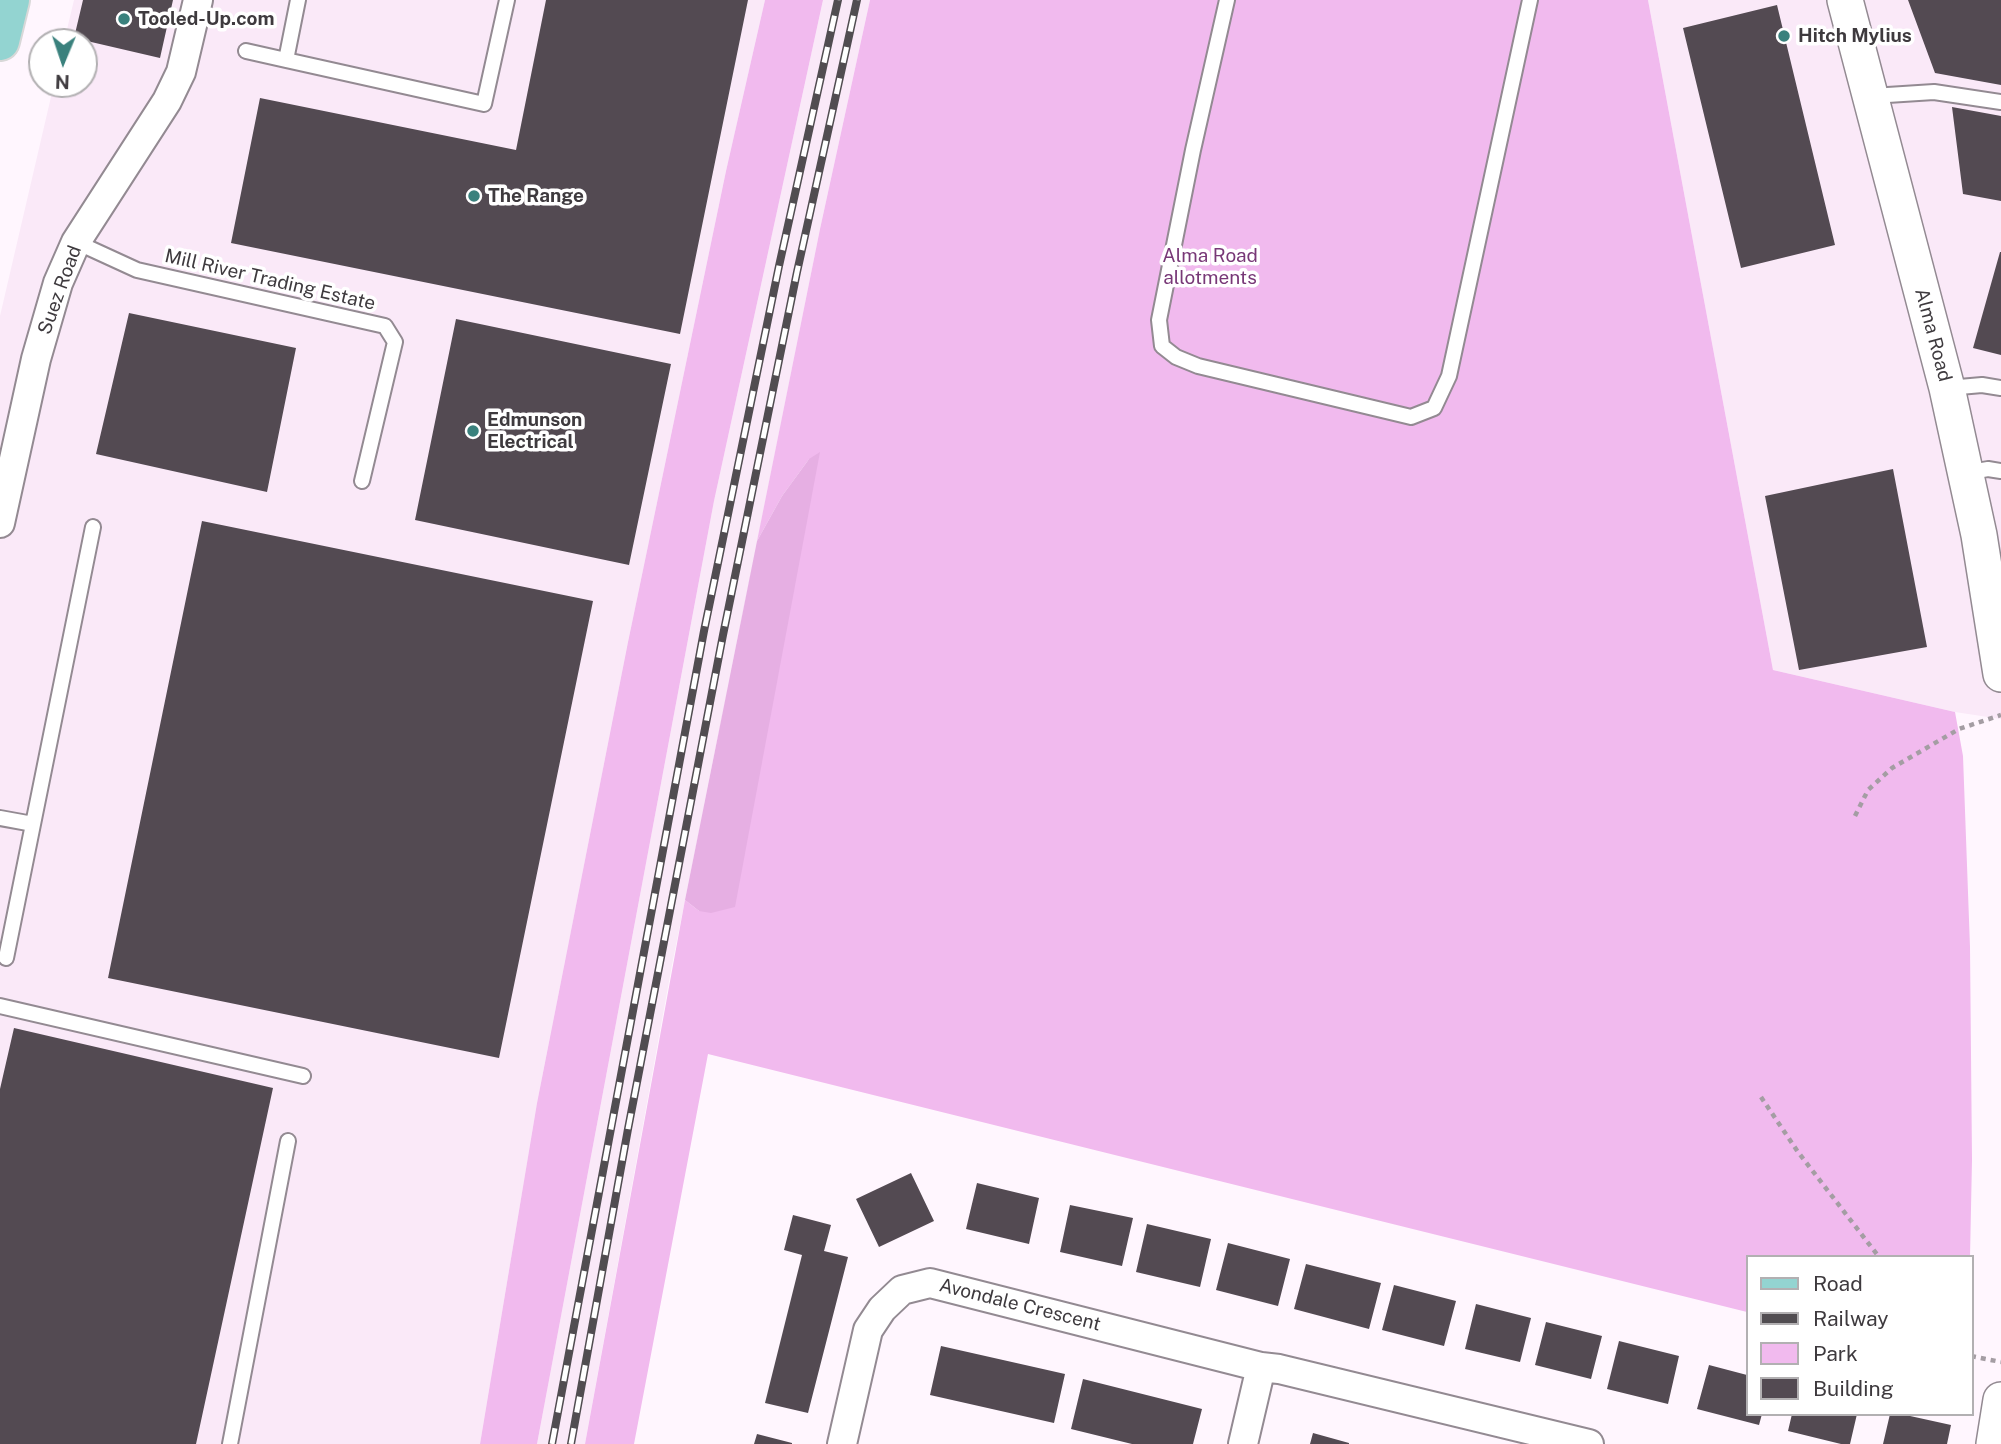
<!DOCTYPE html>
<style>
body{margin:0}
#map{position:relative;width:2001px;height:1444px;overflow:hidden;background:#fff6fe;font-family:"Public Sans",sans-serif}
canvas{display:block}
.legend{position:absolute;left:1746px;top:1255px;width:228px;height:161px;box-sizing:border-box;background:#fff;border:2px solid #b2b0b2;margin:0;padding:9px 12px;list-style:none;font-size:21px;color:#3e3a3e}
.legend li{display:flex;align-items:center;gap:14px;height:35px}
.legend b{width:35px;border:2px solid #b2b0b2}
.north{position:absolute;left:28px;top:28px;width:70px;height:70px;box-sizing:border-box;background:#fff;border:2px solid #b2b0b2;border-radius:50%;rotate:182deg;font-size:19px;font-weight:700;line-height:28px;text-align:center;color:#3e3a3e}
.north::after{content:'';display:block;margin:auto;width:24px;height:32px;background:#3a817d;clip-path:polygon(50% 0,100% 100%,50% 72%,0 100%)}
</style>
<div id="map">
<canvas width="2001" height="1444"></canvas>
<ul class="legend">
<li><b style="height:9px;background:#93d4d1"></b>Road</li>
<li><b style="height:9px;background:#514d51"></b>Railway</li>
<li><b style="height:19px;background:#f1baee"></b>Park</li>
<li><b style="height:19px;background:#534a52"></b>Building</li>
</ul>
<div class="north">N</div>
</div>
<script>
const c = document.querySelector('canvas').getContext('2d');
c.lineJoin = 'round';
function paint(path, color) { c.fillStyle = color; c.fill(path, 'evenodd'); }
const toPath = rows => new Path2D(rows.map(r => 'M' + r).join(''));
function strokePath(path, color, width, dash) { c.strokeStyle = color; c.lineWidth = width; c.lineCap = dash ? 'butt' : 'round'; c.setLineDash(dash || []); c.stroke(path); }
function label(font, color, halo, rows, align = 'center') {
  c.font = font + ' "Public Sans",sans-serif'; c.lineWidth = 7; c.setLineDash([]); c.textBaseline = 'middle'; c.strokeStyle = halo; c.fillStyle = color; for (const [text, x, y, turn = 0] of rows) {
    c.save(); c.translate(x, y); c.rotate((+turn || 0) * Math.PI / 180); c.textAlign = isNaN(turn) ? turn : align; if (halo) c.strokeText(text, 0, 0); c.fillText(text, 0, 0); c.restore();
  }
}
const built = toPath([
 [74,0,765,0,726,171,628,642,537,1103,480,1444,0,1444,0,316,54,84,84,84,84,42,64,42],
 [823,0,870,0,820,229,672,965,585,1444,537,1444,714,501],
 [1648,0,2001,0,2001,719,1955,712,1773,670]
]);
const green = toPath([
 [765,0,823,0,714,501,537,1444,480,1444,537,1103,628,642,726,171],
 [870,0,1648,0,1773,670,1955,712,1963,756,1970,947,1972,1160,1970,1257,1747,1257,1747,1312,708,1054,634,1444,585,1444,685,900,699,911,809,459,782,496,757,541,820,229]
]);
const forest = toPath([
 [820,452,735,907,711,913,699,911,685,900,757,541,782,496,809,459]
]);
const building = toPath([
 [83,0,173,0,160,58,74,38],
 [546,0,748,0,680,334,231,243,260,98,516,150],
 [1908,0,2001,0,2001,85,1935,73],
 [1777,5,1835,245,1741,268,1683,28],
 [1952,107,2001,116,2001,201,1963,194],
 [2000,252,2001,252,2001,355,1973,348],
 [129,313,296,348,267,492,96,454],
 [456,319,671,364,629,565,415,520],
 [1893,469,1927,647,1799,670,1765,496],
 [202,521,593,601,499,1058,108,978],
 [14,1028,273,1088,196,1444,0,1444,0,1089],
 [911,1173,934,1221,879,1247,856,1199],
 [977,1183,1039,1198,1029,1244,966,1229],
 [1070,1205,1133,1218,1122,1266,1060,1252],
 [793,1215,831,1225,824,1251,848,1257,808,1413,765,1403,802,1255,784,1250],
 [1147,1224,1211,1239,1200,1287,1136,1272],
 [1228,1243,1290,1259,1278,1306,1216,1290],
 [1306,1264,1381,1283,1369,1329,1294,1309],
 [1394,1285,1456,1301,1444,1346,1382,1330],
 [1476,1304,1531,1318,1520,1362,1465,1349],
 [1546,1322,1602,1336,1591,1379,1535,1365],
 [1619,1341,1679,1356,1668,1404,1607,1389],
 [941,1346,1065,1374,1054,1423,930,1395],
 [1709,1365,1747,1375,1747,1414,1762,1414,1759,1425,1697,1409],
 [1083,1379,1202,1409,1193,1444,1132,1444,1071,1429],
 [1792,1414,1857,1414,1850,1444,1841,1444,1788,1431],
 [1890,1414,1901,1414,1951,1425,1947,1444,1883,1444],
 [1313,1433,1349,1443,1349,1444,1310,1444],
 [757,1434,792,1443,792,1444,754,1444]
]);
const path = toPath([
 [1855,816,1868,790,1892,768,1959,729,2001,715],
 [1761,1097,1798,1152,1879,1257],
 [1971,1356,2001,1362]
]);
const service = toPath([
 [298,0,286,60,484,104,507,0],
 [1227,0,1193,150,1159,320,1162,346,1176,357,1198,366,1411,417,1434,408,1449,376,1530,0],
 [246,51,286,60],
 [1872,96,1934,92,2001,102],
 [76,242,137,270,385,326,395,342,362,481],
 [1948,388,1982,385,2001,388],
 [1965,473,1988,469,2001,471],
 [0,818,33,824],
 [6,958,93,527],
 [0,1006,303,1076],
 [230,1444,288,1141]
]);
const minor = toPath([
 [0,523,36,359,58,283,76,242,167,101,181,72,198,0],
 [842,1444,868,1330,882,1309,902,1290,930,1283,1261,1367,1279,1369,1589,1444],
 [1243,1444,1261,1367]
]);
const tertiary = toPath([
 [1845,0,1947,388,1979,535,2001,674],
 [1994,1444,2001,1400]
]);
const primary = toPath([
 [0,41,10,0]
]);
const rail = toPath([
 [552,1444,704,631,779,266,838,0],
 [571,1444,628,1129,723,635,797,272,857,0]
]);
const markers = [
 [124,19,7,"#3a817d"],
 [1784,36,7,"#3a817d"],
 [474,196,7,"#3a817d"],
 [473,431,7,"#3a817d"]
];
const poiNames = [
 ["Tooled-Up.com",138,19],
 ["Hitch Mylius",1798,36],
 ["The Range",488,196],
 ["Edmunson",487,420],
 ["Electrical",487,442]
];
const parkNames = [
 ["Alma Road",1210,256],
 ["allotments",1210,278]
];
const streetNames = [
 ["Mill River Trading Estate",270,280,13],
 ["Suez Road",60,290,-70],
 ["Alma Road",1933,335,75],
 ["Avondale Crescent",1020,1305,14]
];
paint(built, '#fae9f8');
paint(green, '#f1baee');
paint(forest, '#e6afe3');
paint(building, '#534a52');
strokePath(service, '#938a92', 18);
strokePath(minor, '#938a92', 32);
strokePath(tertiary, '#938a92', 38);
strokePath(primary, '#d8d8d8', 42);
strokePath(path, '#a49da3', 4.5, [5, 5]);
strokePath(service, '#fff', 14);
strokePath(minor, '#fff', 28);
strokePath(tertiary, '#fff', 35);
strokePath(primary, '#93d4d1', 38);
strokePath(rail, '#514d51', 8);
strokePath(rail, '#fff', 5, [16]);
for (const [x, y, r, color] of markers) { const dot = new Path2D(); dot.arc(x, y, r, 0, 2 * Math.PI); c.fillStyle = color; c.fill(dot); strokePath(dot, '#fff', 2.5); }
label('bold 19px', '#3e3a3e', '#fff', poiNames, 'left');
label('19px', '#783877', '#fff', parkNames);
label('19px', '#3e3a3e', '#fff', streetNames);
</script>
